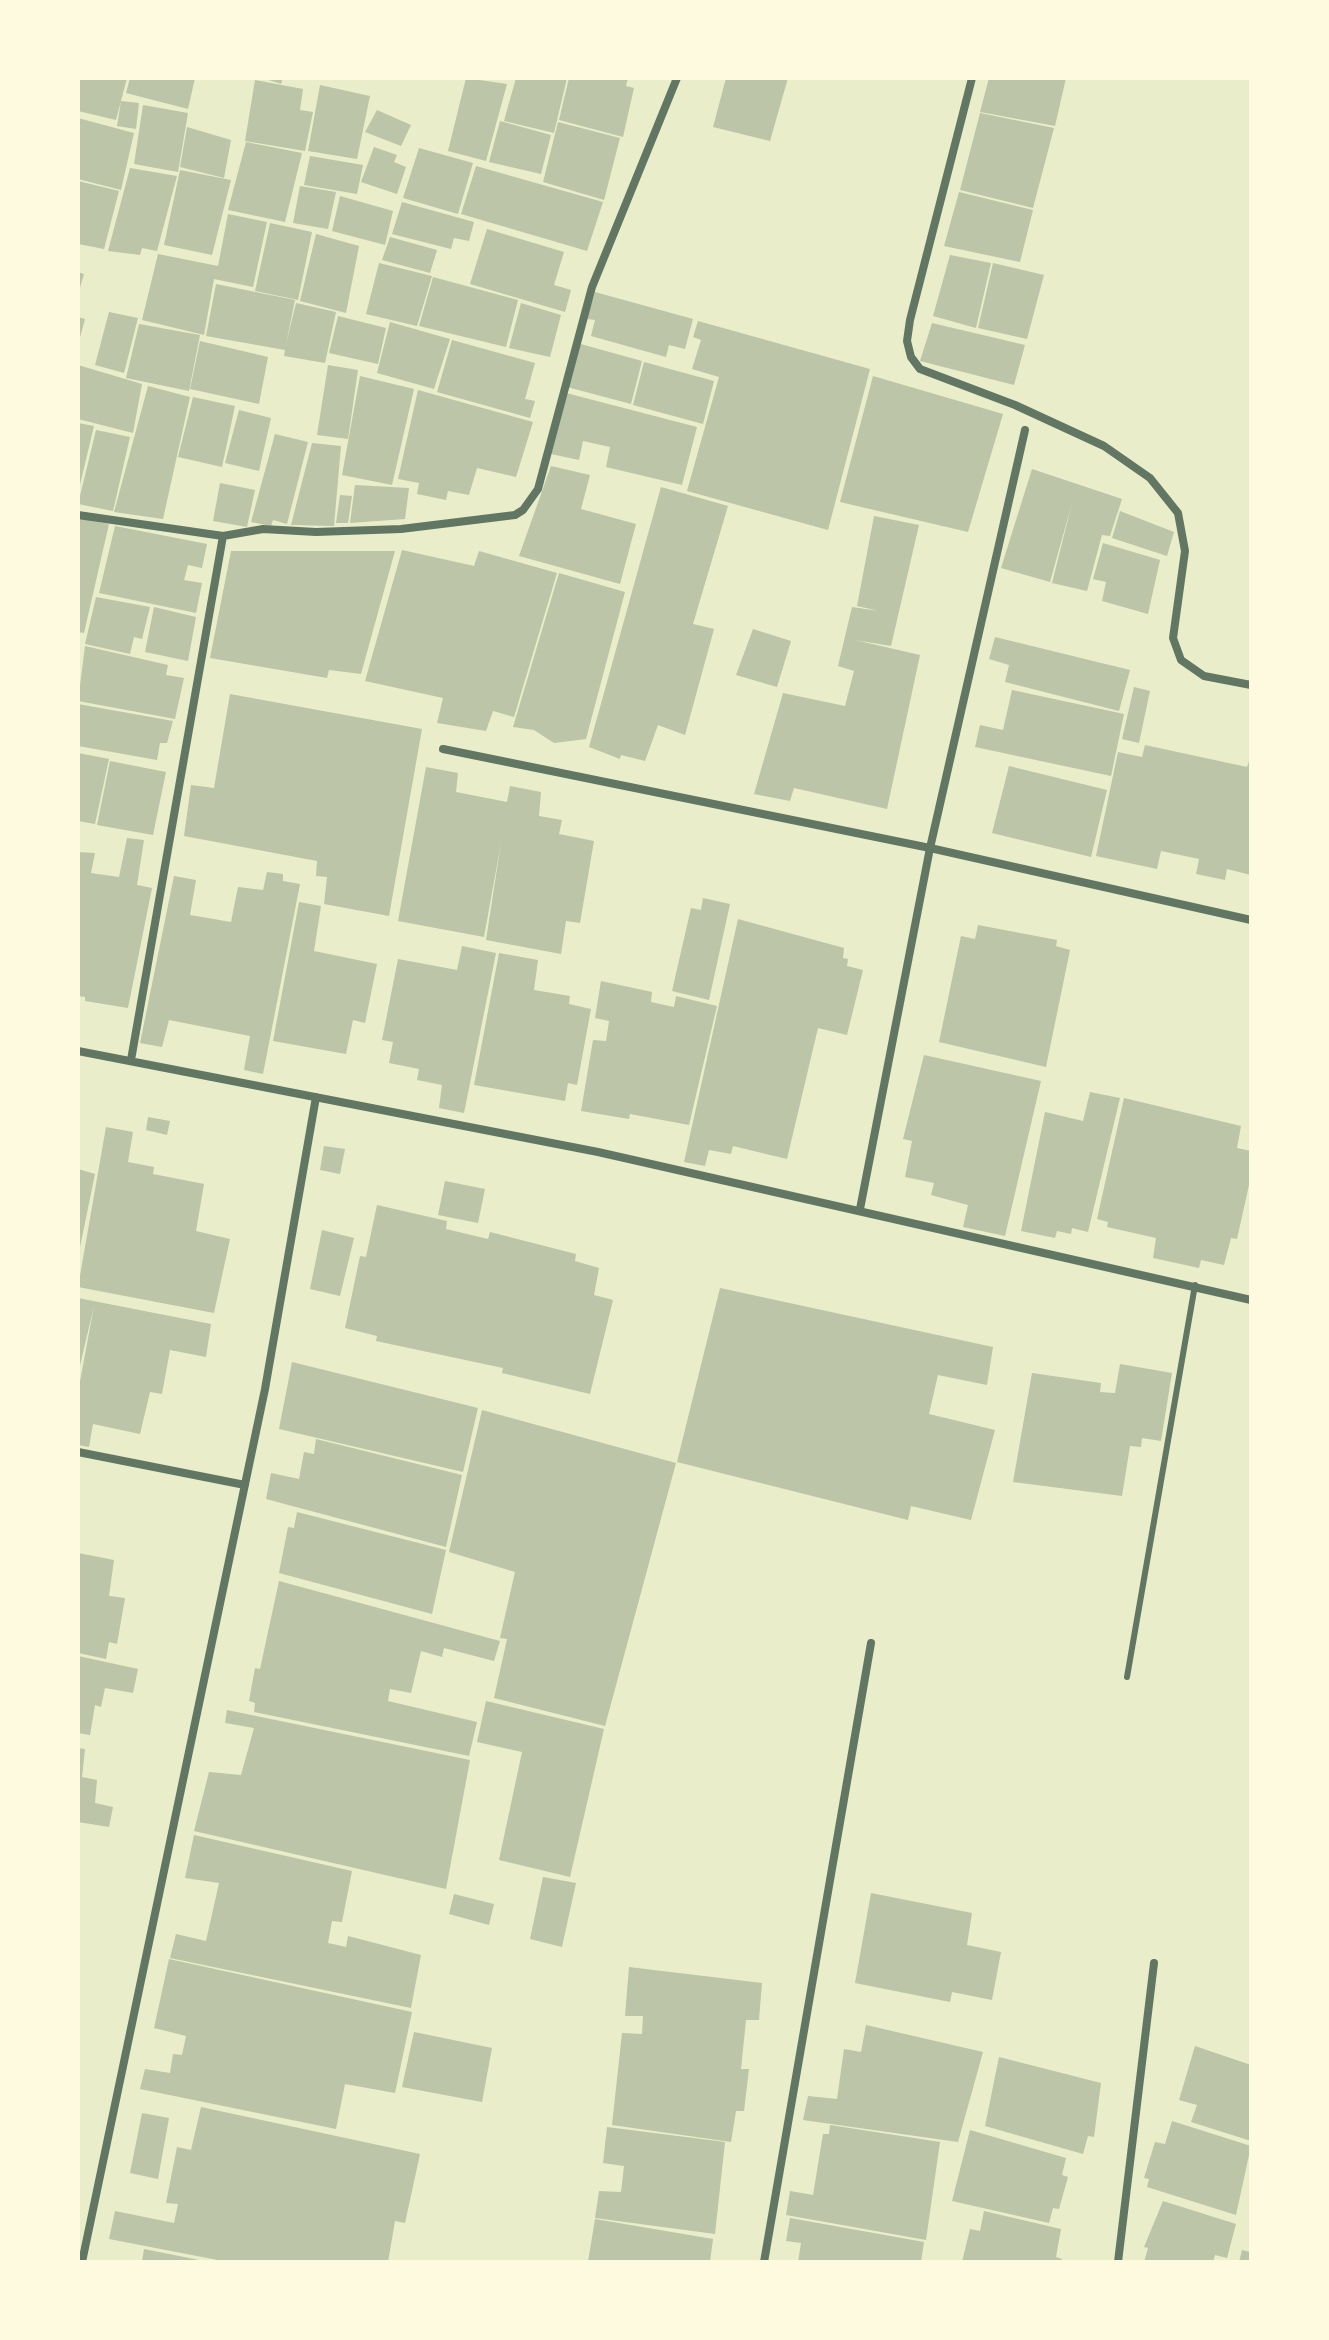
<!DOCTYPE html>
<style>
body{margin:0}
#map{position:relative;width:1329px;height:2340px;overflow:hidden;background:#e9edc9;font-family:"Varela Round",sans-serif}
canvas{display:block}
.frame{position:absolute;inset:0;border:80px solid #fefae0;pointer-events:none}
</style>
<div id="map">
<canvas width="1329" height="2340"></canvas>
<div class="frame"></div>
</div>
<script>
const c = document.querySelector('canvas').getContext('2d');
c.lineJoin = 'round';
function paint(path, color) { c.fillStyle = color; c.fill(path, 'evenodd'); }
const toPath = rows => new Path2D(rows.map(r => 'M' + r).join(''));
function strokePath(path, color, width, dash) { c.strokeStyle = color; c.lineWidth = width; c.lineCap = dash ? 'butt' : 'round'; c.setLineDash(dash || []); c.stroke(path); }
const building = toPath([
 [78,78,127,78,116,120,78,111],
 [130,78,195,78,188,109,126,93],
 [263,78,283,78,281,84],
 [466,78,507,84,486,161,448,151],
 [516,78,567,78,554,133,504,121],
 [569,78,628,78,626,86,634,88,623,137,559,120],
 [726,78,788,78,770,141,713,127],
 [989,78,1066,78,1055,126,980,112],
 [255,80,303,89,300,110,313,112,305,151,245,141],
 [320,85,370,96,357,159,308,151],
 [121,101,139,103,136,129,117,126],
 [143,105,188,113,178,172,134,164],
 [377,110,411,125,401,146,365,132],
 [980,113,1054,128,1033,208,960,190],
 [78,118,134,133,121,190,78,179],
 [500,121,551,135,541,174,489,162],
 [558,122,620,138,604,200,543,182],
 [187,127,231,140,224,178,180,167],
 [246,142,302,153,285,222,228,210],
 [374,147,397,155,394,162,406,167,397,194,361,182],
 [419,148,473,163,458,214,403,198],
 [310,156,363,165,357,194,304,185],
 [476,166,603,202,587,251,461,214],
 [130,168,177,176,157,251,142,248,140,255,108,251],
 [180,170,231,180,212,255,164,245],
 [78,181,119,191,104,249,78,244],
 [300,186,336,192,328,229,293,223],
 [959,192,1033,210,1020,262,944,246],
 [340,196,393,211,385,245,332,231],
 [402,202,474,222,469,241,454,238,451,249,392,234],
 [228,214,267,222,253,287,214,279,204,335,142,320,158,254,218,266],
 [270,223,312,232,298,300,255,291],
 [487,229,564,252,554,285,571,290,565,312,470,284],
 [316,234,359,246,346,313,300,301],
 [390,237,437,250,430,273,382,260],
 [950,255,991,263,976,328,933,316],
 [379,263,432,276,417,326,366,314],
 [993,263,1044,275,1027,339,978,328],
 [78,272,84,274,79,291,78,291],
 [433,277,518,300,506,347,419,326],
 [216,284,295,300,286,344,296,303,336,312,325,363,284,356,285,350,206,336],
 [595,292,693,319,685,349,669,345,666,357,591,336,595,320,587,319],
 [521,303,561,315,550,357,509,348],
 [109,312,138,318,124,373,95,365],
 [338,316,386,328,378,364,329,353],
 [78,317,85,319,79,341,78,341],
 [698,321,870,369,828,530,687,491,719,377,692,369,701,340,693,337],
 [390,322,450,339,434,389,377,373],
 [932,323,1025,345,1014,385,920,361],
 [139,324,200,335,189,391,126,378],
 [452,340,535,363,525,399,535,401,530,418,437,392],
 [200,341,268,357,259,404,190,389],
 [577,343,642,361,631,404,567,387],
 [644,362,714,381,703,424,633,405],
 [78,365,142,384,133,433,78,419],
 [328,365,358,370,348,439,317,435],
 [360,376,414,389,392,485,342,475],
 [873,376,1003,414,968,532,840,502],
 [148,386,190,397,163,519,114,512],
 [418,390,533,422,516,477,477,468,469,495,448,491,446,500,417,494,419,483,398,479],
 [566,393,697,427,682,485,606,467,610,447,583,441,579,460,551,454],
 [193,397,235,406,222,467,178,457],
 [239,410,271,418,259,471,225,463],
 [78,423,94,426,79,489,78,489],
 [96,430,130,437,113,511,78,504],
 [275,434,308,442,287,524,273,520,271,526,251,522],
 [312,443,341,446,334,526,291,525],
 [551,466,590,475,581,509,636,524,620,584,519,556],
 [1032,469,1122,499,1110,536,1102,535,1087,591,1052,583,1072,503,1050,582,1001,568],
 [220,483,255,490,247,527,213,521],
 [355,485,409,488,405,519,350,523],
 [661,487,728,506,693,624,714,629,685,735,658,725,645,761,621,755,620,759,589,747],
 [340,495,352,496,348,523,336,523],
 [1120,511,1174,532,1167,556,1112,538],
 [874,516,919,525,891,646,855,640,920,655,887,809,794,788,790,801,754,794,783,693,845,706,854,671,838,666,852,607,879,611,857,606],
 [78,518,109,524,84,633,78,632],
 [115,526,207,544,202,568,188,565,184,580,202,583,196,613,99,593],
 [1103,543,1160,560,1148,614,1102,601,1106,582,1093,579],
 [402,550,474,566,479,551,557,573,514,717,493,711,486,731,437,723,443,698,365,681],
 [231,551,395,551,361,674,329,670,327,678,210,658],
 [559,573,625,592,586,739,554,743,534,730,513,727],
 [96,597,150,607,142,639,134,637,130,654,85,644],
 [154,607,196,617,188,661,145,652],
 [753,629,791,641,777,687,736,675],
 [995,637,1130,670,1119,711,1005,682,1009,665,989,659],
 [85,646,168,665,166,675,184,678,175,719,78,701],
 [1134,687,1150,691,1139,743,1122,739],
 [1012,690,1124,714,1111,776,975,747,980,725,1003,730],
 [230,694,422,729,389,916,324,904,327,877,316,876,317,861,184,836,191,785,214,788],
 [78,704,173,721,167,743,160,743,157,760,78,746],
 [1145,745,1247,767,1251,755,1251,875,1227,869,1225,880,1196,874,1199,859,1161,851,1157,869,1096,856,1118,752,1142,757],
 [78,753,109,759,95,824,78,821],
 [110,761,166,772,153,835,97,825],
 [1009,766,1107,790,1091,857,992,833],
 [426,767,458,773,456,792,507,802,510,786,541,792,539,816,562,820,559,834,594,841,580,923,566,921,561,954,486,940,501,843,484,937,398,921],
 [127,838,144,840,137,885,152,888,128,1008,85,1001,85,997,78,996,78,852,95,853,91,873,119,877],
 [267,872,283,874,283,881,300,884,263,1074,244,1070,250,1036,169,1020,162,1047,140,1043,174,876,196,880,190,915,231,922,238,887,263,890],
 [703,898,730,904,709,1000,672,991,691,908,701,910],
 [299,902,321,906,314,951,377,964,365,1023,353,1020,346,1054,273,1041],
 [738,919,844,948,843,958,848,959,847,966,863,970,847,1035,818,1028,787,1159,733,1146,731,1154,709,1150,705,1166,684,1162],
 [978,925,1057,940,1056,946,1070,950,1046,1067,939,1042,961,936,975,939],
 [462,946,496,953,464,1113,439,1108,442,1085,417,1080,419,1069,389,1063,393,1042,382,1040,398,959,457,970],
 [499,953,538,960,534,990,570,996,569,1004,591,1009,577,1085,568,1083,565,1101,474,1085],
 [601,981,652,992,651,1002,674,1007,676,996,717,1006,689,1125,630,1114,629,1119,581,1111,593,1040,606,1041,609,1021,595,1018],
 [924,1055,1041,1081,1005,1236,963,1227,968,1205,931,1195,934,1183,905,1177,912,1141,903,1139],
 [1090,1092,1120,1098,1088,1232,1072,1228,1071,1234,1057,1231,1055,1238,1021,1231,1045,1112,1083,1121],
 [1124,1098,1241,1126,1237,1148,1251,1151,1251,1176,1237,1239,1231,1238,1224,1265,1201,1260,1199,1268,1153,1258,1156,1238,1107,1227,1108,1222,1097,1219],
 [148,1117,170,1121,167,1135,146,1130],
 [106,1127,133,1132,128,1162,154,1167,153,1174,204,1184,196,1231,230,1239,214,1313,78,1287],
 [324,1146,345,1149,340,1174,320,1170],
 [78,1169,95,1174,79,1252,78,1252],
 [445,1181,485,1189,478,1223,438,1215],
 [377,1205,447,1221,446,1229,488,1239,490,1232,576,1254,575,1261,599,1268,594,1295,613,1300,590,1394,502,1373,503,1368,376,1341,377,1336,345,1328,360,1256,366,1257],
 [322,1230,354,1238,340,1296,310,1289],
 [720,1288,993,1347,987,1385,938,1375,929,1414,995,1430,971,1520,911,1506,908,1520,677,1462],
 [78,1298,211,1324,206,1357,170,1350,162,1394,150,1392,140,1434,93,1424,89,1447,78,1445,78,1392,94,1306,78,1374],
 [292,1362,478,1408,463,1472,279,1429],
 [1120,1364,1172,1373,1161,1441,1142,1438,1141,1447,1130,1446,1122,1496,1013,1482,1032,1373,1101,1383,1100,1392,1115,1393],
 [482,1410,676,1463,605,1726,494,1698,507,1639,500,1638,515,1572,449,1552],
 [316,1439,462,1475,446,1547,266,1499,271,1473,299,1479,304,1452,314,1454],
 [297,1512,446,1550,432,1614,279,1573,288,1527,294,1528],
 [78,1553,114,1560,109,1596,125,1598,117,1644,109,1642,106,1659,78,1653],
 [279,1581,500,1641,494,1661,444,1648,442,1657,421,1651,411,1693,390,1689,388,1701,477,1722,469,1756,254,1712,255,1703,249,1701,255,1668,260,1669],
 [78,1656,138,1669,133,1693,105,1688,101,1707,95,1705,90,1735,78,1733],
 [486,1701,604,1729,570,1877,499,1860,522,1752,477,1742],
 [227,1710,470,1760,446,1889,194,1831,209,1772,241,1775,254,1728,225,1723],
 [78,1748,85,1749,82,1777,97,1780,95,1803,113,1807,109,1827,78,1822],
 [194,1835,352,1871,342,1922,332,1921,328,1943,346,1947,348,1936,421,1955,411,2008,170,1958,176,1934,206,1941,219,1883,185,1878],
 [543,1877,576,1883,562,1947,530,1939],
 [871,1893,972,1913,967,1945,1001,1952,992,2000,952,1992,950,2002,855,1983],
 [454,1894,494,1904,489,1925,449,1914],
 [169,1959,412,2012,395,2093,345,2084,336,2129,140,2089,145,2069,170,2073,173,2054,182,2055,186,2036,154,2028],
 [629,1967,762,1983,759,2020,746,2020,741,2069,749,2069,744,2111,736,2111,731,2142,612,2125,622,2033,642,2034,643,2016,625,2016],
 [866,2025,983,2052,958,2142,803,2120,808,2096,837,2099,844,2049,861,2052],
 [414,2032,492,2048,482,2102,402,2087],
 [1195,2046,1251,2065,1251,2141,1191,2122,1197,2105,1179,2100],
 [999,2057,1101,2083,1094,2137,1088,2136,1083,2154,985,2126],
 [201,2107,420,2154,405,2223,395,2221,388,2262,228,2262,109,2239,115,2211,174,2223,178,2204,166,2203,177,2147,191,2150],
 [142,2113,169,2118,158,2179,130,2173],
 [1172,2121,1251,2146,1236,2215,1147,2187,1149,2179,1144,2178,1155,2142,1165,2144],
 [830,2125,940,2142,926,2240,786,2215,790,2191,813,2195,823,2134,829,2134],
 [607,2127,725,2142,715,2234,595,2218,599,2191,621,2192,624,2166,603,2163],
 [970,2130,1066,2158,1062,2175,1068,2177,1059,2209,1053,2208,1049,2223,952,2201],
 [1163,2201,1236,2224,1227,2258,1215,2255,1213,2262,1144,2262,1148,2248,1144,2247],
 [984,2211,1061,2229,1056,2257,1062,2259,1061,2262,962,2262,970,2229,980,2231],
 [790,2218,924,2242,921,2262,798,2262,801,2243,786,2241],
 [595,2219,713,2239,710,2262,588,2262],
 [144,2249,204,2261,203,2262,142,2262],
 [1242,2250,1251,2252,1251,2262,1239,2262]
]);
const service = toPath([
 [1127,1677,1195,1285]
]);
const minor = toPath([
 [972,78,910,320,907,341,911,357,920,369,1015,405,1104,446,1150,478,1178,513,1185,551,1173,638,1181,660,1204,676,1251,685],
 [78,515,223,536,263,529,316,532,401,529,515,515,523,510,538,489,592,287,677,78],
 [443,749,930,848,1251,920],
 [78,1051,598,1152,1251,1300],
 [131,1060,223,536],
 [860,1209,930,848,1025,430],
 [78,1452,245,1485],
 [82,2262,265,1389,316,1097],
 [764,2262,871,1643],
 [1118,2262,1154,1963]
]);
paint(building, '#bcc5a7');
strokePath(service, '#617663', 6);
strokePath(minor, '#617663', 8);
</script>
